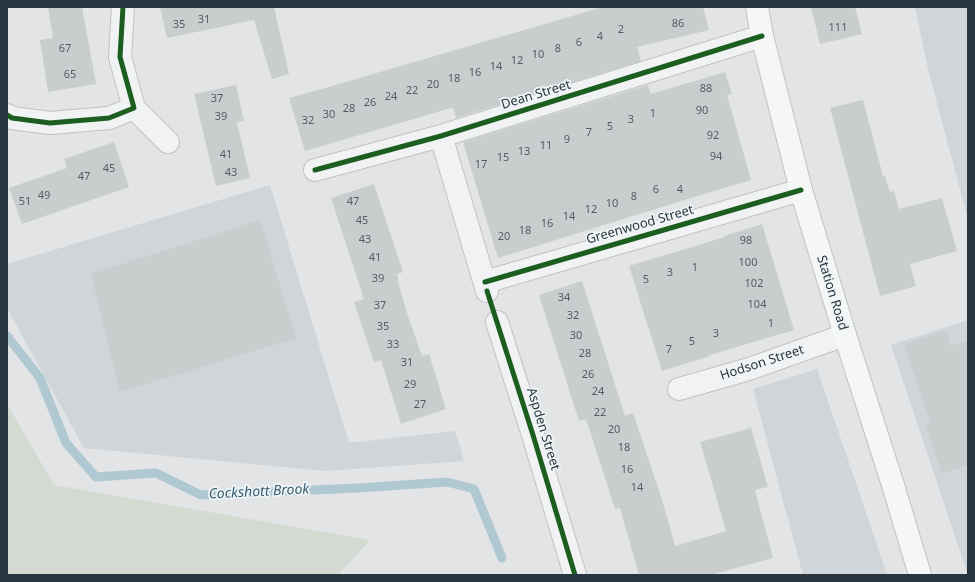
<!DOCTYPE html>
<style>
body{margin:0}
#map{position:relative;width:975px;height:582px;overflow:hidden;background:#e2e4e6;font-family:"Noto Sans",sans-serif}
canvas{display:block}
.frame{position:absolute;inset:0;border:8px solid #29363f;pointer-events:none}
</style>
<div id="map">
<canvas width="975" height="582"></canvas>
<div class="frame"></div>
</div>
<script>
const c = document.querySelector('canvas').getContext('2d');
c.lineJoin = 'round';
function paint(path, color) { c.fillStyle = color; c.fill(path, 'evenodd'); }
const toPath = rows => new Path2D(rows.map(r => 'M' + r).join(''));
function strokePath(path, color, width, dash) { c.strokeStyle = color; c.lineWidth = width; c.lineCap = dash ? 'butt' : 'round'; c.setLineDash(dash || []); c.stroke(path); }
function label(font, color, halo, rows, align = 'center') {
  c.font = font + ' "Noto Sans",sans-serif'; c.lineWidth = 3.5; c.setLineDash([]); c.textBaseline = 'middle'; c.strokeStyle = halo; c.fillStyle = color; for (const [text, x, y, turn = 0] of rows) {
    c.save(); c.translate(x, y); c.rotate((+turn || 0) * Math.PI / 180); c.textAlign = isNaN(turn) ? turn : align; if (halo) c.strokeText(text, 0, 0); c.fillText(text, 0, 0); c.restore();
  }
}
const built = toPath([
 [915,7,968,7,968,220,928,69],
 [270,185,349,443,455,431,464,461,325,471,84,448,7,308,7,264],
 [968,320,968,575,891,345],
 [817,369,824,389,887,575,803,575,753,389]
]);
const green = toPath([
 [7,404,54,485,370,540,338,575,7,575]
]);
const stream = toPath([
 [7,336,40,378,66,443,96,477,156,473,201,495,358,488,447,482,474,489,502,558]
]);
const building = toPath([
 [48,7,82,7,96,84,48,92,40,40,53,38],
 [160,7,274,7,289,74,272,79,254,20,167,38],
 [603,7,703,7,709,30,637,47,641,61,456,118,453,108,451,108,305,151,289,98,332,86],
 [811,7,855,7,862,34,820,44],
 [725,72,732,94,727,95,751,180,694,197,498,258,463,142,648,85,651,94],
 [236,85,244,121,237,122,250,178,216,186,194,94],
 [863,100,883,176,885,176,890,192,894,191,899,209,942,198,957,251,910,264,916,286,880,296,830,108],
 [114,142,129,187,22,224,9,188,67,168,64,159],
 [374,184,403,272,397,274,399,282,398,282,406,310,422,356,429,354,446,409,401,424,381,360,374,362,354,302,364,299,331,198],
 [260,220,296,338,120,392,91,274],
 [762,224,794,330,710,355,710,356,662,371,629,266,725,237,724,236],
 [582,281,625,416,633,413,664,506,675,546,726,531,700,442,751,428,768,487,755,490,773,558,710,575,639,575,620,508,615,509,586,419,579,421,539,295],
 [946,330,951,346,968,341,968,465,942,474,925,425,931,423,904,345]
]);
const minor = toPath([
 [134,108,168,142],
 [7,115,12,118,50,123,109,118,134,108,120,57,123,7],
 [441,136,487,291],
 [315,170,441,136,762,36],
 [485,282,801,190],
 [497,322,533,435,575,575],
 [679,389,749,369,845,335]
]);
const secondary = toPath([
 [757,7,762,36,801,190,845,335,893,485,920,575]
]);
const cycleway = toPath([
 [7,115,12,118,50,123,109,118,134,108,120,57,123,7],
 [315,170,441,136,762,36],
 [485,282,801,190],
 [487,291,533,435,575,575]
]);
const numberNames = [
 ["31",204,20],
 ["86",678,24],
 ["35",179,25],
 ["111",838,28],
 ["2",621,30],
 ["4",600,37],
 ["6",579,43],
 ["67",65,49],
 ["8",558,49],
 ["10",538,55],
 ["12",517,61],
 ["14",496,67],
 ["16",475,73],
 ["65",70,75],
 ["18",454,79],
 ["20",433,85],
 ["88",706,89],
 ["22",412,91],
 ["24",391,97],
 ["37",217,99],
 ["26",370,103],
 ["28",349,109],
 ["90",702,111],
 ["1",653,114],
 ["30",329,115],
 ["39",221,117],
 ["3",631,120],
 ["32",308,121],
 ["5",610,127],
 ["7",589,133],
 ["92",713,136],
 ["9",567,140],
 ["11",546,146],
 ["13",524,152],
 ["41",226,155],
 ["94",716,157],
 ["15",503,158],
 ["17",481,165],
 ["45",109,169],
 ["43",231,173],
 ["47",84,177],
 ["6",656,190],
 ["4",680,190],
 ["49",44,196],
 ["8",634,197],
 ["51",25,202],
 ["47",353,202],
 ["10",612,204],
 ["12",591,210],
 ["14",569,217],
 ["45",362,221],
 ["16",547,224],
 ["18",525,231],
 ["20",504,237],
 ["43",365,240],
 ["98",746,241],
 ["41",375,258],
 ["100",748,263],
 ["1",695,268],
 ["3",670,273],
 ["39",378,279],
 ["5",646,280],
 ["102",754,284],
 ["34",564,298],
 ["104",757,305],
 ["37",380,306],
 ["32",573,316],
 ["1",771,324],
 ["35",383,327],
 ["3",716,334],
 ["30",576,336],
 ["5",692,342],
 ["33",393,345],
 ["7",669,350],
 ["28",585,354],
 ["31",407,363],
 ["26",588,375],
 ["29",410,385],
 ["24",598,392],
 ["27",420,405],
 ["22",600,413],
 ["20",614,430],
 ["18",624,448],
 ["16",627,470],
 ["14",637,488]
];
const streetNames = [
 ["Dean Street",536,95,-17],
 ["Greenwood Street",640,225,-16],
 ["Station Road",832,293,73],
 ["Hodson Street",762,363,-18],
 ["Aspden Street",543,429,73]
];
const waterNames = [
 ["Cockshott Brook",259,492,-3]
];
paint(built, '#d0d5d9');
paint(green, '#d4dad2');
strokePath(stream, '#b0c8d1', 9);
paint(building, '#cacdce');
strokePath(minor, '#c0c2c4', 24);
strokePath(secondary, '#c0c2c4', 24);
strokePath(minor, '#f1f2f3', 22);
strokePath(secondary, '#f5f6f6', 22);
strokePath(cycleway, '#1b5e20', 5);
label('11px', '#525c64', null, numberNames);
label('13px', '#29363f', '#eff4f6', streetNames);
label('italic 14px', '#345f72', '#eff4f6', waterNames);
</script>
